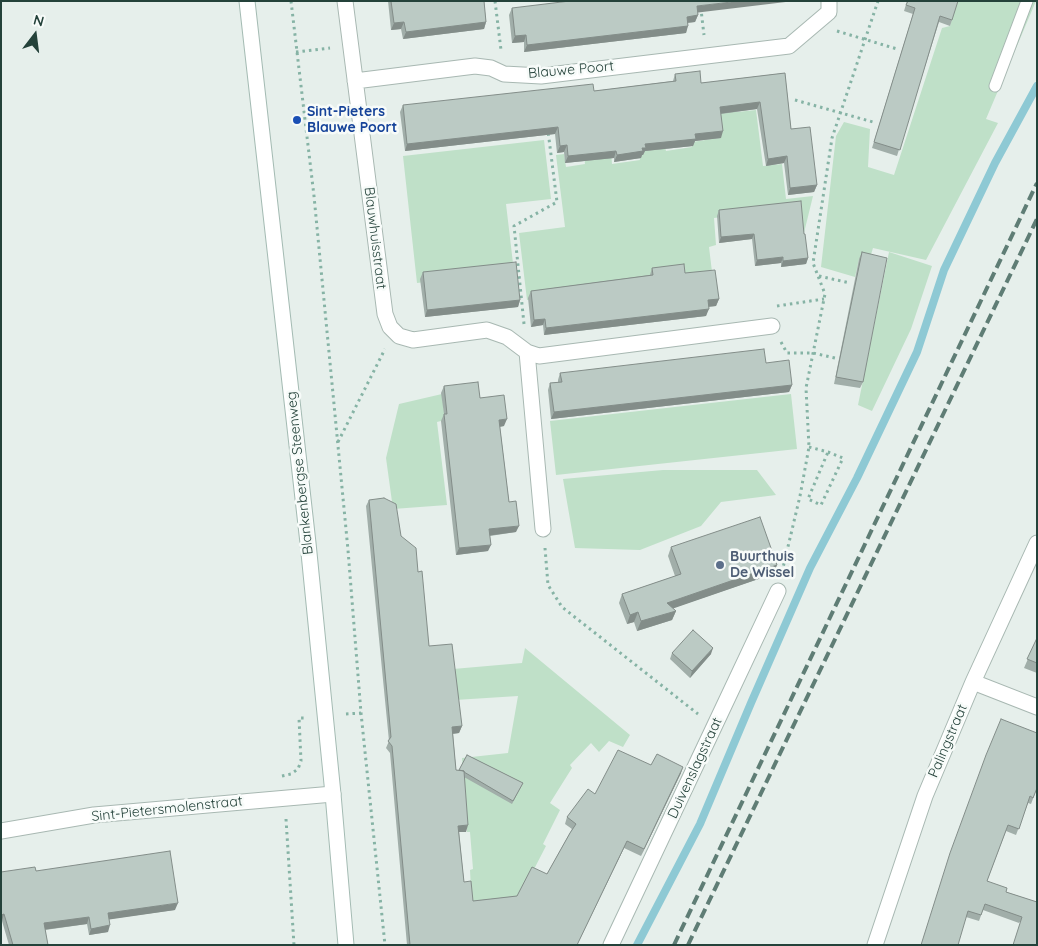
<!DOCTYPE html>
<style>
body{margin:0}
#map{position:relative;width:1038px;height:946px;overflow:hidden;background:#e6efeb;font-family:Quicksand,sans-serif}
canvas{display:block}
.frame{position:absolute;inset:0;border:2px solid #24423a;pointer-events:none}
.north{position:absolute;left:10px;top:10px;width:50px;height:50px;-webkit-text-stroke:4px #f7fbf9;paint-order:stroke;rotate:15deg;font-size:14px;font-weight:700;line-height:20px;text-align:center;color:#24423a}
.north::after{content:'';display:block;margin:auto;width:18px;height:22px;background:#24423a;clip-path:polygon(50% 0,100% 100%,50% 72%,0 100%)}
</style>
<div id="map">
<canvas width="1038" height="946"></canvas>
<div class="frame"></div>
<div class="north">N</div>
</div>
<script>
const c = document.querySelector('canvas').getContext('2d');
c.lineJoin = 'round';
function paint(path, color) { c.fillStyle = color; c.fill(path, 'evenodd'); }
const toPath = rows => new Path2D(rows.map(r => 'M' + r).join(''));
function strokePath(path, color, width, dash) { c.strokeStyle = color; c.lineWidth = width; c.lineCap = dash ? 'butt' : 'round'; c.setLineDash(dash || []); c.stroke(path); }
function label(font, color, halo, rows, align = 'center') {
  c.font = font + ' Quicksand,sans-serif'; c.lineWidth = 5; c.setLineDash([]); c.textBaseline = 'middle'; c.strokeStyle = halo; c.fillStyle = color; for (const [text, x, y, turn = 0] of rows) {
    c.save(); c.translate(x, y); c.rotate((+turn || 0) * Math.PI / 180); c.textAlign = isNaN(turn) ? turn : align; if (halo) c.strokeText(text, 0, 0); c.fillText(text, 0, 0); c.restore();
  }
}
const green = toPath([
 [957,1,1036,1,986,119,998,123,926,260,873,248,869,261,859,259,855,277,821,267,836,136,844,122,870,129,868,167,894,175,942,28,950,26],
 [715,106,737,112,756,110,763,166,782,164,786,199,813,196,802,241,774,211,714,218,716,245,709,247,713,280,651,284,527,300,519,233,565,227,556,155,564,154,566,167,585,164,584,156,611,152,612,164,640,160,638,150,665,147,666,151,692,147,692,142,719,138],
 [544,140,551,199,506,204,514,272,417,283,403,156],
 [889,252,932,266,911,329,872,411,858,405],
 [442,394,445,420,437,422,447,505,393,509,386,458,399,404],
 [791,394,797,449,556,475,550,421],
 [663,470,757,470,776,495,721,502,701,526,640,550,575,548,563,479],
 [525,648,630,735,623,747,609,741,599,752,591,743,570,765,572,768,550,803,560,810,543,844,546,846,517,902,472,908,470,870,473,869,470,832,467,832,462,758,508,753,518,696,455,700,453,669,522,663]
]);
const stream = toPath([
 [637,945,700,824,751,703,810,568,857,478,917,352,944,270,995,163,1037,86]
]);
const path = toPath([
 [291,1,314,196,348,550,361,713,385,945],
 [495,1,501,50],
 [700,1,704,35],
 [837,31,897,49],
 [296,52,330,48],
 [795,100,873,122],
 [819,276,850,283],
 [777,306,824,299],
 [524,324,514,226,557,202,548,131],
 [781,342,787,353,813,353,835,358],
 [338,442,385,349],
 [809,447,828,452,843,458,821,505,808,499,828,452],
 [545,548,548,585,562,607,698,714],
 [782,572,800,496,809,447,806,388,825,294,813,263,832,138,878,1],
 [346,714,361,713],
 [282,776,291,774,298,769,301,761,299,718,305,718],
 [286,819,294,945]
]);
const lane = toPath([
 [995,86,1027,1]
]);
const street = toPath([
 [345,1,385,314,390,327,399,336,413,340,487,330,507,337,527,352,539,356,772,326],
 [355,81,475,66,491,68,504,74,541,76,789,46,829,12,829,1],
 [527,352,543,529],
 [973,682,1037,707],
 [1,831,94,815,333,794],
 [611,945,714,727,778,591],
 [875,945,925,796,973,682,1037,543]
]);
const secondary = toPath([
 [247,1,308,543,333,794,346,945]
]);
const rail = toPath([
 [674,945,1037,183],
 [688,945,1037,219]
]);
const wall = toPath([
 [388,1,484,1,486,22,484,29,403,39,401,29,391,30],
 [907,1,952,20,950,26,939,22,897,156,872,148,913,14,904,11],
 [512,8,698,13,698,15,695,22,688,23,686,33,524,52,524,42,512,43,509,15],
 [785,73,791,129,817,185,814,192,788,195,784,163,766,166,757,109,721,114,721,138,695,141,693,146,645,151,643,155,642,155,641,158,614,162,614,158,565,163,564,152,557,153,555,134,405,151,400,112,403,105,594,91,673,81,675,74,701,83],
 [719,210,804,234,808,258,806,264,781,267,781,263,755,266,752,239,719,243,717,216],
 [862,252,863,382,860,388,834,384,859,259],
 [652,268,685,273,719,299,716,306,708,307,706,316,544,335,543,325,531,327,528,298,531,291,650,275],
 [423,272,520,300,518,307,425,317,420,279],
 [766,363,792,385,789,392,551,419,548,390,550,383,558,382,558,380,560,373],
 [444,386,480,398,504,426,500,427,509,502,516,532,490,536,488,551,456,555,441,421,444,414,441,393],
 [369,500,401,536,418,572,429,646,462,726,459,733,453,734,456,770,459,770,467,755,523,783,512,804,464,777,466,832,459,832,464,882,473,901,517,896,547,874,572,829,565,824,567,817,595,794,651,765,681,773,641,856,624,848,577,945,407,945,390,753,386,748,389,741,366,506],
 [671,547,777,565,773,574,673,608,676,611,672,620,637,631,634,622,627,624,619,603,622,594,675,576,668,556],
 [1037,638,1037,673,1024,668],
 [672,653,711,654,690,678,670,659],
 [1037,733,1037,791,1036,791,1031,804,1028,803,1016,835,1006,831,987,881,1006,892,1037,902,1019,923,983,910,979,921,966,917,921,945],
 [1,872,175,910,109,919,108,932,89,935,87,924,45,930,48,945,9,945,2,921]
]);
const shadedWall = toPath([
 [740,1,794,1,694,13,697,6],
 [698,15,695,22,684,23,687,17],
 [404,22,401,29,391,30,394,23],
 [486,22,484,29,403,39,406,32],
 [688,26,686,33,524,52,527,45],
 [526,35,524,42,512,43,515,36],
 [760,102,757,109,718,114,720,107],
 [558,127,555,134,405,151,407,144],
 [723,131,721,138,695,141,693,146,645,151,643,155,642,155,641,158,614,162,617,155,645,144,695,134],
 [567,145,564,152,557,153,560,146],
 [616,151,614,158,565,163,568,156],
 [787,156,784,163,766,166,768,159],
 [817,185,814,192,788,195,790,188],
 [754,234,752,239,719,243,721,237],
 [783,257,781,263,755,266,757,260],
 [808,258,806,264,781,267,783,261],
 [719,299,716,306,705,307,708,300],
 [520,300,518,307,425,317,427,310],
 [709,309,706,316,544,335,546,328],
 [545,319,543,325,531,327,534,320],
 [792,385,789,392,551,419,554,412],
 [507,419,504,426,497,427,499,420],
 [519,526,516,532,486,536,489,529],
 [491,545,488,551,456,555,459,548],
 [777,565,773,574,663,612,667,603],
 [676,611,672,620,637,631,641,621],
 [638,612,634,622,627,624,630,615],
 [713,648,711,654,690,678,692,671],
 [462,726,459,733,450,734,452,727],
 [683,767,681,773,641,856,644,849],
 [468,825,466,832,455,832,458,826],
 [627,841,624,848,577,945],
 [178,903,175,910,106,920,108,913],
 [4,914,2,921,1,921,1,915],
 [89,917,87,924,42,930,44,923],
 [110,925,108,932,89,935,91,929]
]);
const building = toPath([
 [391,1,484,1,486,22,406,32,404,22,394,23,391,1],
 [570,1,740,1,697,6,698,15,687,17,688,26,527,45,526,35,515,36,512,8,570,1],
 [908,1,958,1,952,20,940,16,900,150,874,142,915,8,906,5,908,1],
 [700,71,701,83,785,73,791,129,810,127,817,185,790,188,787,156,768,159,760,102,720,107,723,131,695,134,696,139,645,144,646,148,642,148,643,151,617,155,616,151,568,156,567,145,560,146,558,127,407,144,403,105,593,84,594,91,676,81,675,74,700,71],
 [801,201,804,234,805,234,808,258,783,261,783,257,757,260,754,234,721,237,719,210,801,201],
 [862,252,887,258,863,382,836,377,862,252],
 [516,262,520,300,427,310,423,272,516,262],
 [684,264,685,273,715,270,719,299,708,300,709,309,546,328,545,319,534,320,531,291,653,275,652,268,684,264],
 [764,349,766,363,789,360,792,385,554,412,550,383,562,382,560,373,764,349],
 [478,382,480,398,504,395,507,419,499,420,509,502,516,501,519,526,489,529,491,545,459,548,444,414,447,414,444,386,478,382],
 [384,498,396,504,401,536,416,548,418,572,422,571,429,646,452,644,462,726,452,727,456,770,464,771,468,825,458,826,464,882,471,881,473,901,517,896,532,867,547,874,570,833,576,824,567,817,588,789,595,794,618,750,651,765,657,754,683,767,644,849,627,841,577,945,410,945,392,746,388,741,391,737,369,500,384,498],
 [760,517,777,565,667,603,676,611,641,621,638,612,630,615,622,594,681,574,671,547,760,517],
 [693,630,713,648,692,671,672,653,693,630],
 [1037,638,1037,663,1027,659,1037,638],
 [1001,719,1037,733,1037,788,1033,798,1030,796,1019,829,1008,825,987,881,1007,888,1006,892,1037,902,1037,945,1013,945,1022,917,985,904,981,915,968,911,958,945,921,945,950,853,986,755,1001,719],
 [467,755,523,783,513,801,464,772,464,771,459,770,467,755],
 [170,851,178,903,108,913,110,925,91,929,89,917,44,923,48,945,13,945,4,914,1,915,1,872,35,867,36,871,170,851]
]);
const markers = [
 [297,120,5,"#1a4fb4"],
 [720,565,5,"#5c6f8a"]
];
const streetNames = [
 ["Blauwe Poort",571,70,-5],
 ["Blauwhuisstraat",375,238,83],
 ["Blankenbergse Steenweg",300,473,-96],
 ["Palingstraat",948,741,-67],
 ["Duivenslagstraat",695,768,-65],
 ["Sint-Pietersmolenstraat",167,809,-6]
];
const transitNames = [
 ["Sint-Pieters",307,112],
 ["Blauwe Poort",307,128]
];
const serviceNames = [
 ["Buurthuis",730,557],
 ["De Wissel",730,573]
];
paint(green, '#bfe0c8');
strokePath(stream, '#8ec9d4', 8);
strokePath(lane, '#a8b8b2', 13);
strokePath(street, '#a8b8b2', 17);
strokePath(secondary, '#a4bbb3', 17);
strokePath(path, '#86b3a5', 3, [2.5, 4]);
strokePath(lane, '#fff', 11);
strokePath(street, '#fff', 15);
strokePath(secondary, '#fff', 15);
strokePath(rail, '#5f7d75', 4, [10, 5]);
paint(wall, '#a1aea9');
paint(shadedWall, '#838d89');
paint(building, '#bbcac4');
strokePath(building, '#838d89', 1);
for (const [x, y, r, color] of markers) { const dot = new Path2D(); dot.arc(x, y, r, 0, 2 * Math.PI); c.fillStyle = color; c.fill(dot); strokePath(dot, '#f7fbf9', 2); }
label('14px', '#24423a', '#f7fbf9', streetNames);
label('bold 14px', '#164399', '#f7fbf9', transitNames, 'left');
label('bold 14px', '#4e5e75', '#f7fbf9', serviceNames, 'left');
</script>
